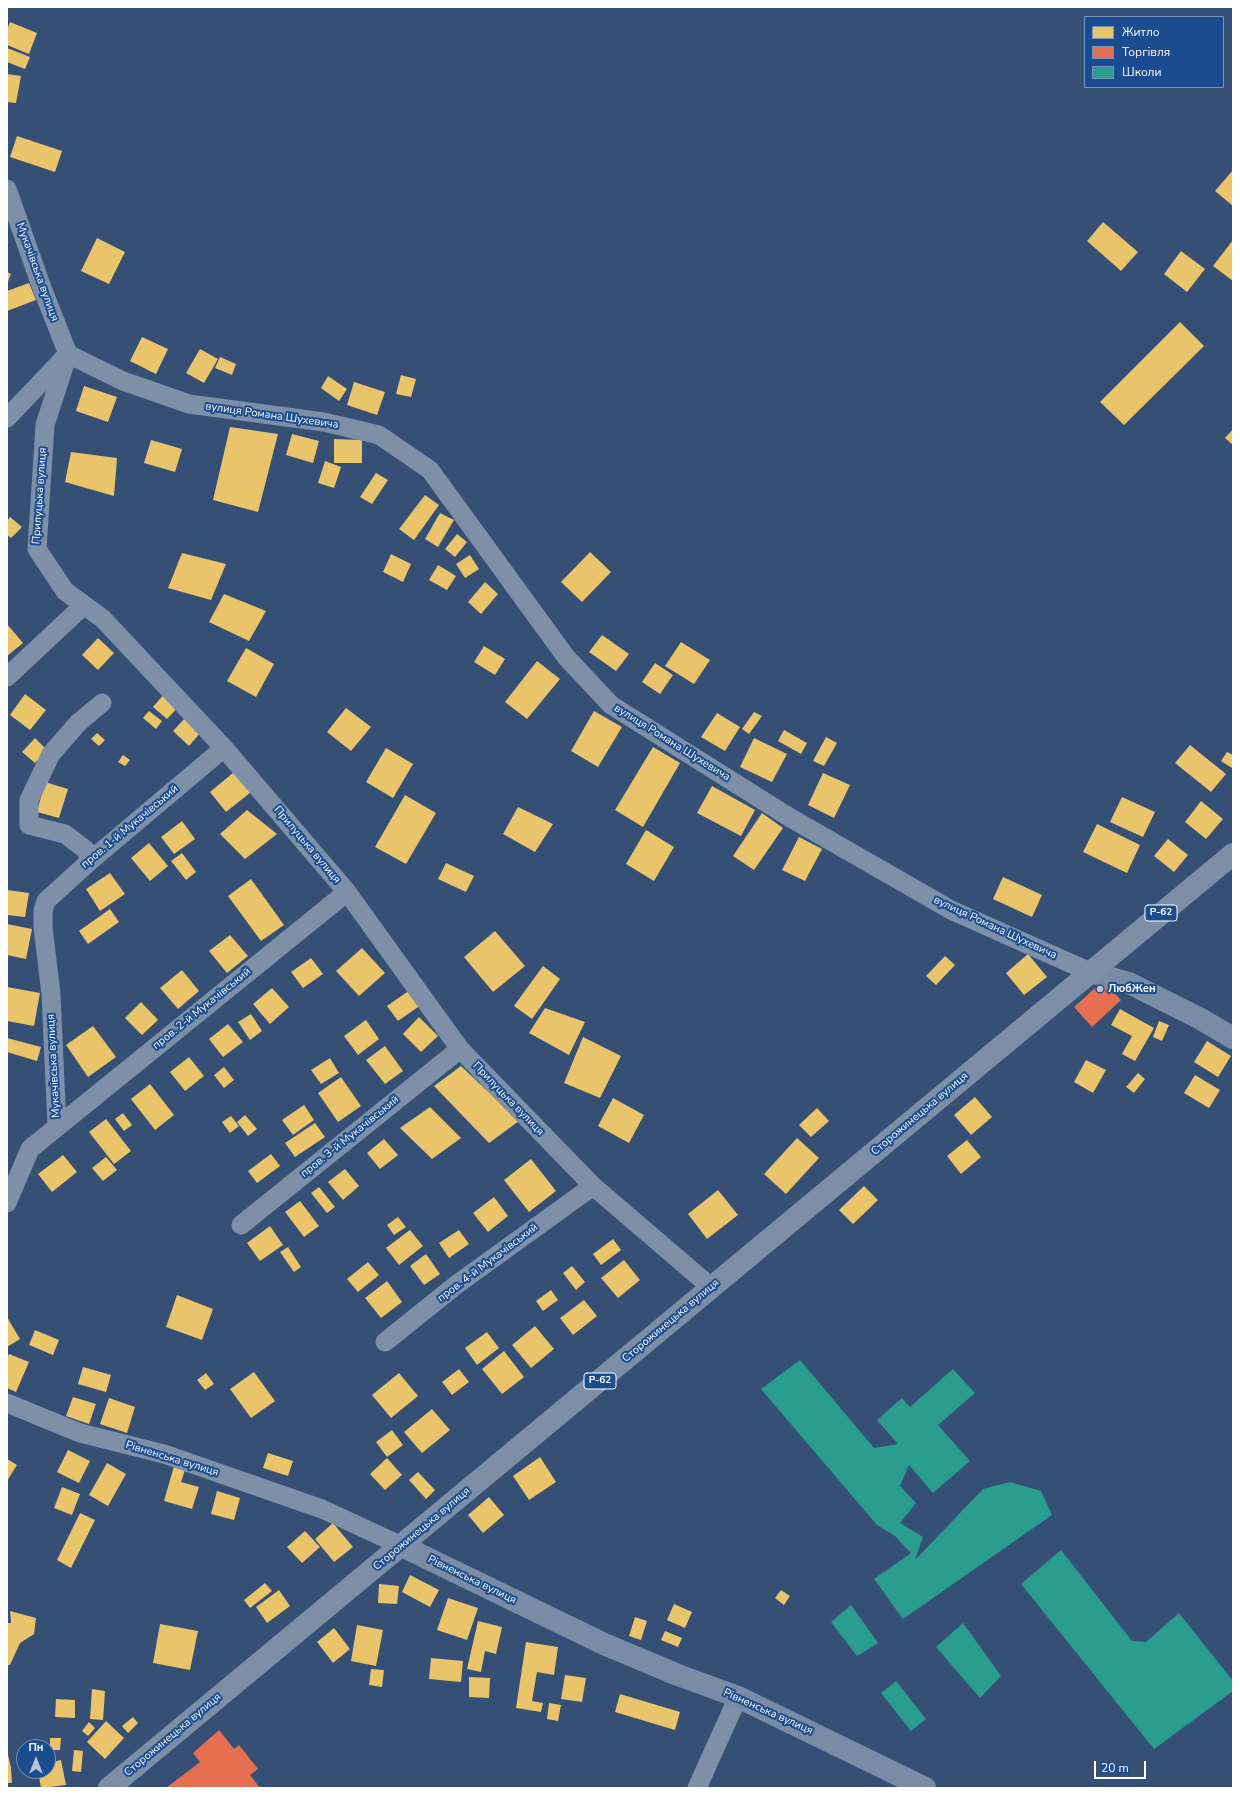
<!DOCTYPE html>
<meta charset="utf-8">
<style>
body{margin:0}
#map{position:relative;width:1240px;height:1795px;overflow:hidden;background:#365075;font-family:"Nunito Sans",sans-serif}
canvas{display:block}
.frame{position:absolute;inset:0;border:8px solid #fff;pointer-events:none}
.legend{position:absolute;left:1084px;top:16px;width:140px;height:72px;box-sizing:border-box;background:#1b4c90;border:1px solid #7694bc;margin:0;padding:5px 7px;list-style:none;font-size:12px;color:#fff}
.legend li{display:flex;align-items:center;gap:8px;height:20px}
.legend b{width:20px;border:1px solid #7694bc}
.north{position:absolute;left:16px;top:1739px;width:40px;height:40px;box-sizing:border-box;background:#1b4c90;border:1px solid #7694bc;border-radius:50%;rotate:0deg;font-size:11px;font-weight:700;line-height:16px;text-align:center;color:#fff}
.north::after{content:'';display:block;margin:auto;width:14px;height:18px;background:#b9c2cf;clip-path:polygon(50% 0,100% 100%,50% 72%,0 100%)}
.scale{position:absolute;left:1094px;top:1761px;width:52px;height:18px;box-sizing:border-box;border:2px solid #fff;border-top:0;padding-left:5px;font-size:12px;line-height:14px;white-space:nowrap;color:#fff;-webkit-text-stroke:3px #1b4c90;paint-order:stroke}
</style>
<div id="map">
<canvas width="1240" height="1795"></canvas>
<div class="frame"></div>
<ul class="legend">
<li><b style="height:11px;background:#e9c46a"></b>Житло</li>
<li><b style="height:11px;background:#e76f51"></b>Торгівля</li>
<li><b style="height:11px;background:#2a9d8f"></b>Школи</li>
</ul>
<div class="north">Пн</div>
<div class="scale">20 m</div>
</div>
<script>
const c = document.querySelector('canvas').getContext('2d');
c.lineJoin = 'round';
function paint(path, color) { c.fillStyle = color; c.fill(path, 'evenodd'); }
const toPath = rows => new Path2D(rows.map(r => 'M' + r).join(''));
function strokePath(path, color, width, dash) { c.strokeStyle = color; c.lineWidth = width; c.lineCap = dash ? 'butt' : 'round'; c.setLineDash(dash || []); c.stroke(path); }
function label(font, color, halo, rows, align = 'center') {
  c.font = font + ' "Nunito Sans",sans-serif'; c.lineWidth = 4; c.setLineDash([]); c.textBaseline = 'middle'; c.strokeStyle = halo; c.fillStyle = color; for (const [text, x, y, turn = 0] of rows) {
    c.save(); c.translate(x, y); c.rotate((+turn || 0) * Math.PI / 180); c.textAlign = isNaN(turn) ? turn : align; if (halo) c.strokeText(text, 0, 0); c.fillText(text, 0, 0); c.restore();
  }
}
const homes = toPath([
 [10,22,37,33,29,54,7,45,7,30],
 [7,48,30,57,25,69,7,62],
 [7,74,21,76,16,103,7,102],
 [17,136,62,151,55,172,10,157],
 [1233,170,1233,206,1215,191],
 [1103,222,1138,252,1121,271,1087,241],
 [97,238,125,252,109,284,81,271],
 [1233,240,1233,281,1213,266],
 [1181,251,1205,269,1187,292,1164,274],
 [7,272,11,274,7,284],
 [29,283,36,300,7,311,7,291],
 [1180,322,1204,346,1124,425,1100,402],
 [142,337,168,349,156,374,130,361],
 [200,349,218,359,204,383,186,373],
 [220,357,236,364,232,375,215,368],
 [401,375,416,379,411,397,396,394],
 [328,376,347,389,339,401,321,388],
 [354,382,385,392,377,415,347,405],
 [84,386,117,397,108,422,76,411],
 [230,427,278,434,258,512,213,500],
 [1233,429,1233,445,1225,438],
 [292,434,319,441,313,463,286,455],
 [334,439,362,440,362,463,334,463],
 [151,440,182,449,175,472,144,463],
 [71,452,117,458,114,496,65,482],
 [325,461,341,467,334,488,318,483],
 [376,473,388,480,372,504,360,497],
 [425,495,439,505,414,540,399,529],
 [440,513,454,520,438,547,425,539],
 [10,517,22,527,11,538,7,535,7,521],
 [457,534,467,542,455,557,445,549],
 [590,552,611,572,582,602,561,582],
 [182,553,226,564,211,600,168,588],
 [391,554,411,564,403,582,383,572],
 [470,555,479,569,465,578,456,564],
 [438,565,456,576,447,590,429,580],
 [485,582,498,594,481,614,468,602],
 [224,594,266,611,249,641,209,622],
 [7,624,23,643,7,656],
 [602,635,629,654,616,671,589,652],
 [98,638,114,653,98,670,82,655],
 [681,642,710,660,694,684,665,666],
 [484,646,505,659,495,675,474,662],
 [246,648,274,664,256,697,227,681],
 [537,661,560,679,527,719,505,702],
 [655,663,673,675,660,694,642,682],
 [165,693,179,706,167,719,153,707],
 [25,694,46,710,30,730,10,715],
 [346,708,371,727,351,751,327,732],
 [149,711,162,721,156,729,143,718],
 [594,711,622,727,598,767,571,751],
 [754,712,762,716,749,734,742,729],
 [717,713,740,727,725,751,701,737],
 [186,717,202,731,189,746,173,731],
 [784,730,807,743,801,754,778,741],
 [97,733,105,740,99,746,91,739],
 [826,737,837,743,824,766,813,761],
 [35,738,47,750,35,763,22,752],
 [754,738,787,754,772,782,740,767],
 [1190,745,1226,774,1211,792,1175,763],
 [653,747,680,763,643,827,615,810],
 [386,748,413,764,393,798,366,782],
 [1227,752,1233,755,1232,768,1221,761],
 [123,755,130,760,125,766,118,762],
 [234,772,251,792,226,812,210,792],
 [823,773,850,785,834,818,808,805],
 [45,782,68,789,59,818,37,812],
 [712,786,755,810,741,836,697,813],
 [405,795,436,813,406,864,375,847],
 [1122,797,1155,812,1143,837,1110,822],
 [1201,801,1223,819,1206,839,1185,822],
 [518,807,553,824,535,852,503,834],
 [247,810,277,834,245,859,220,834],
 [762,813,783,828,754,870,733,856],
 [182,821,195,839,174,854,161,837],
 [1097,824,1140,845,1127,873,1083,852],
 [646,830,674,847,654,881,626,864],
 [799,837,822,849,805,881,782,870],
 [1168,839,1188,855,1174,872,1154,856],
 [149,843,168,866,150,881,131,858],
 [182,853,196,872,186,880,171,861],
 [446,863,474,876,466,892,438,879],
 [110,873,125,894,100,911,86,889],
 [1003,877,1042,895,1032,917,993,899],
 [251,879,284,925,261,941,228,896],
 [7,890,29,893,25,917,7,915],
 [110,909,119,922,88,944,79,931],
 [7,924,32,929,26,959,7,955],
 [495,931,525,966,493,992,464,957],
 [230,935,248,956,227,973,209,951],
 [362,948,385,973,359,996,336,971],
 [1028,954,1047,977,1024,995,1006,973],
 [945,956,955,965,936,985,926,976],
 [311,958,323,974,303,988,291,972],
 [543,966,560,979,532,1019,514,1006],
 [182,970,199,991,178,1009,160,988],
 [7,987,40,993,34,1026,7,1021],
 [272,988,289,1007,270,1024,253,1004],
 [410,990,421,1005,398,1021,387,1006],
 [141,1002,158,1020,142,1035,125,1018],
 [545,1008,585,1022,569,1055,529,1033],
 [1120,1009,1154,1028,1135,1061,1122,1054,1132,1036,1111,1025],
 [251,1014,262,1031,250,1040,238,1022],
 [419,1017,438,1036,421,1052,403,1034],
 [366,1020,379,1039,358,1055,344,1036],
 [1159,1021,1169,1025,1162,1041,1153,1037],
 [228,1024,243,1042,223,1057,209,1039],
 [93,1026,116,1057,88,1077,66,1045],
 [583,1037,621,1056,600,1098,564,1083],
 [7,1038,41,1047,37,1061,7,1052],
 [1207,1041,1231,1056,1218,1077,1194,1062],
 [385,1046,403,1071,385,1084,366,1060],
 [189,1057,204,1076,185,1091,170,1072],
 [330,1058,339,1073,321,1084,311,1070],
 [1086,1060,1106,1070,1093,1093,1074,1082],
 [461,1066,519,1121,489,1143,434,1086],
 [224,1067,234,1080,224,1088,214,1075],
 [1138,1073,1145,1079,1134,1093,1126,1087],
 [1195,1075,1220,1090,1209,1108,1184,1093],
 [341,1077,361,1106,338,1122,318,1093],
 [150,1084,174,1115,155,1130,131,1099],
 [975,1097,992,1117,971,1135,954,1115],
 [613,1098,644,1115,629,1143,598,1126],
 [304,1105,314,1120,293,1135,282,1120],
 [430,1107,461,1138,432,1159,400,1128],
 [817,1108,829,1121,811,1137,799,1125],
 [123,1113,132,1125,124,1131,115,1119],
 [245,1115,257,1129,248,1136,237,1122],
 [231,1116,239,1126,230,1133,222,1122],
 [106,1119,131,1151,114,1164,89,1132],
 [315,1123,325,1137,295,1157,285,1143],
 [797,1138,819,1158,786,1194,764,1174],
 [384,1139,398,1155,380,1169,367,1153],
 [967,1140,981,1157,961,1174,947,1156],
 [271,1154,280,1166,257,1183,248,1171],
 [63,1155,77,1172,52,1192,38,1174],
 [106,1157,117,1170,103,1181,92,1168],
 [531,1159,556,1191,529,1212,504,1180],
 [345,1169,359,1186,343,1200,328,1182],
 [864,1186,878,1200,853,1224,839,1210],
 [319,1187,335,1207,327,1213,311,1193],
 [718,1190,738,1215,707,1239,688,1214],
 [494,1197,508,1216,488,1232,473,1213],
 [300,1201,319,1226,304,1237,285,1212],
 [398,1217,406,1227,394,1235,387,1225],
 [270,1226,283,1245,260,1261,247,1243],
 [410,1230,423,1246,399,1265,386,1248],
 [459,1230,469,1244,449,1258,439,1243],
 [613,1239,621,1250,601,1265,593,1254],
 [288,1247,301,1267,294,1272,280,1252],
 [426,1254,440,1274,424,1285,410,1266],
 [624,1260,640,1280,618,1298,601,1278],
 [368,1262,379,1275,358,1292,347,1279],
 [572,1266,585,1282,576,1290,563,1273],
 [387,1281,402,1302,381,1318,365,1298],
 [551,1290,558,1300,543,1311,536,1301],
 [177,1295,213,1309,202,1340,166,1327],
 [584,1300,597,1316,573,1335,560,1318],
 [7,1317,20,1339,7,1347],
 [535,1326,554,1349,531,1368,512,1345],
 [35,1330,59,1340,53,1355,29,1345],
 [487,1332,499,1348,477,1365,465,1348],
 [504,1351,524,1377,502,1394,482,1369],
 [9,1354,29,1362,16,1392,7,1388,7,1359],
 [83,1367,111,1375,106,1392,78,1384],
 [459,1369,469,1382,452,1395,442,1382],
 [254,1372,275,1401,251,1418,230,1389],
 [206,1373,214,1384,205,1390,197,1380],
 [399,1373,418,1396,391,1418,372,1395],
 [73,1397,96,1404,89,1424,66,1416],
 [109,1398,135,1407,127,1433,100,1424],
 [432,1409,450,1430,422,1453,404,1432],
 [392,1430,403,1445,387,1457,376,1442],
 [68,1450,90,1461,79,1483,57,1472],
 [268,1453,293,1461,288,1476,263,1468],
 [540,1457,556,1482,529,1500,513,1476],
 [387,1458,402,1475,385,1490,370,1474],
 [7,1459,17,1465,7,1481],
 [107,1463,126,1474,108,1506,89,1495],
 [174,1466,185,1470,181,1482,199,1487,192,1509,164,1501],
 [418,1472,435,1490,426,1499,409,1480],
 [62,1487,80,1494,72,1515,54,1508],
 [217,1491,240,1498,234,1520,211,1514],
 [489,1497,504,1515,483,1533,468,1515],
 [80,1513,95,1520,71,1568,57,1560],
 [333,1523,353,1547,334,1562,315,1539],
 [305,1531,320,1547,302,1563,287,1547],
 [410,1575,439,1590,430,1607,402,1592],
 [265,1583,272,1591,250,1608,244,1600],
 [379,1584,399,1586,397,1604,378,1603],
 [279,1590,290,1606,267,1623,256,1607],
 [781,1590,790,1596,784,1605,775,1598],
 [448,1598,478,1608,467,1640,437,1630],
 [674,1604,692,1612,685,1628,667,1620],
 [10,1611,36,1618,34,1634,20,1643,10,1665,7,1665,7,1623,11,1623],
 [635,1617,647,1621,641,1640,629,1636],
 [478,1621,502,1627,496,1654,485,1651,481,1672,467,1669],
 [160,1624,198,1631,190,1670,153,1663],
 [357,1625,383,1630,376,1666,351,1661],
 [334,1628,350,1649,333,1663,317,1642],
 [665,1631,682,1638,678,1647,661,1640],
 [526,1642,558,1647,554,1675,537,1672,532,1701,543,1703,541,1712,516,1708],
 [431,1658,463,1661,461,1682,429,1679],
 [371,1669,384,1670,382,1687,369,1685],
 [565,1675,586,1678,582,1702,561,1699],
 [469,1677,490,1678,489,1698,469,1697],
 [92,1689,105,1691,103,1720,90,1719],
 [620,1694,680,1712,675,1730,615,1712],
 [56,1699,75,1700,75,1718,55,1717],
 [549,1703,561,1705,558,1721,547,1719],
 [133,1717,138,1723,128,1733,122,1726],
 [106,1721,124,1738,105,1759,87,1742],
 [89,1722,95,1728,88,1736,82,1731],
 [50,1738,61,1738,60,1750,50,1750],
 [7,1750,11,1768,12,1783,7,1783],
 [74,1750,83,1751,81,1772,72,1771],
 [61,1760,66,1785,41,1788,38,1771,48,1771,48,1763]
]);
const shops = toPath([
 [1103,981,1121,1000,1092,1027,1074,1007],
 [219,1730,234,1749,239,1745,258,1769,250,1775,260,1788,166,1788,200,1762,193,1753]
]);
const schools = toPath([
 [800,1360,874,1448,898,1444,877,1420,902,1398,910,1407,953,1369,975,1393,938,1425,970,1461,933,1493,909,1465,900,1486,916,1503,900,1523,923,1537,915,1560,983,1489,1010,1482,1041,1491,1052,1515,903,1619,874,1579,911,1553,895,1536,877,1525,761,1389],
 [1061,1550,1132,1641,1146,1642,1179,1613,1233,1681,1233,1691,1154,1749,1021,1584],
 [851,1605,878,1643,857,1656,831,1622],
 [963,1623,1001,1676,980,1698,936,1647],
 [896,1681,926,1719,911,1731,881,1693]
]);
const street = toPath([
 [7,189,42,288,68,354],
 [68,354,123,381,189,404,324,422,379,435,430,470,566,657,611,705,789,817,951,910,1090,972],
 [68,354,45,425,37,549,65,591,103,619,224,748,347,892,460,1049,593,1186,712,1288],
 [7,418,64,358],
 [7,677,84,605],
 [90,861,86,850,65,834,29,825,29,800,51,754,78,723,102,703],
 [57,1126,51,994,43,927,43,911,46,901,90,861,224,748],
 [7,1203,30,1149,347,892],
 [241,1225,460,1049],
 [385,1342,456,1285,593,1186],
 [7,1403,80,1433,164,1454,322,1509,402,1546],
 [697,1788,738,1697]
]);
const secondary = toPath([
 [1090,972,1129,983,1199,1018,1233,1038],
 [402,1546,604,1644,678,1675,738,1697,925,1788]
]);
const primary = toPath([
 [109,1788,1233,854]
]);
const markers = [
 [1100,989,4,"#b9c2cf"]
];
const shields = [
 [1161,913,32],
 [600,1381,32]
];
const shieldNames = [
 ["Р-62",1161,913],
 ["Р-62",600,1381]
];
const streetNames = [
 ["Мукачівська вулиця",37,272,70],
 ["вулиця Романа Шухевича",272,416,8],
 ["Прилуцька вулиця",40,496,-86],
 ["вулиця Романа Шухевича",672,743,32],
 ["пров. 1-й Мукачівський",130,827,-40],
 ["Прилуцька вулиця",307,845,50],
 ["вулиця Романа Шухевича",995,928,25],
 ["пров. 2-й Мукачівський",202,1009,-39],
 ["Мукачівська вулиця",54,1066,-93],
 ["Прилуцька вулиця",508,1099,46],
 ["Сторожинецька вулиця",920,1114,-40],
 ["пров. 3-й Мукачівський",350,1137,-39],
 ["пров. 4-й Мукачівський",488,1263,-37],
 ["Сторожинецька вулиця",671,1321,-40],
 ["Рівненська вулиця",172,1459,17],
 ["Сторожинецька вулиця",422,1529,-40],
 ["Рівненська вулиця",472,1580,26],
 ["Рівненська вулиця",768,1712,24],
 ["Сторожинецька вулиця",173,1735,-40]
];
const poiNames = [
 ["ЛюбЖен",1108,989]
];
paint(homes, '#e9c46a');
paint(shops, '#e76f51');
paint(schools, '#2a9d8f');
strokePath(street, '#7d90a8', 19);
strokePath(secondary, '#7a8ca5', 22);
strokePath(primary, '#7d8ea7', 22);
for (const [x, y, r, color] of markers) { const dot = new Path2D(); dot.arc(x, y, r, 0, 2 * Math.PI); c.fillStyle = color; c.fill(dot); strokePath(dot, '#1b4c90', 1.5); }
for (const [x, y, w] of shields) { const box = new Path2D(); box.roundRect(x - w / 2, y - 8, w, 16, 3); c.fillStyle = '#1b4c90'; c.fill(box); strokePath(box, '#fff', 1); }
label('bold 10px', '#fff', null, shieldNames);
label('11px', '#fff', '#1b4c90', streetNames);
label('bold 11px', '#fff', '#1b4c90', poiNames, 'left');
</script>
